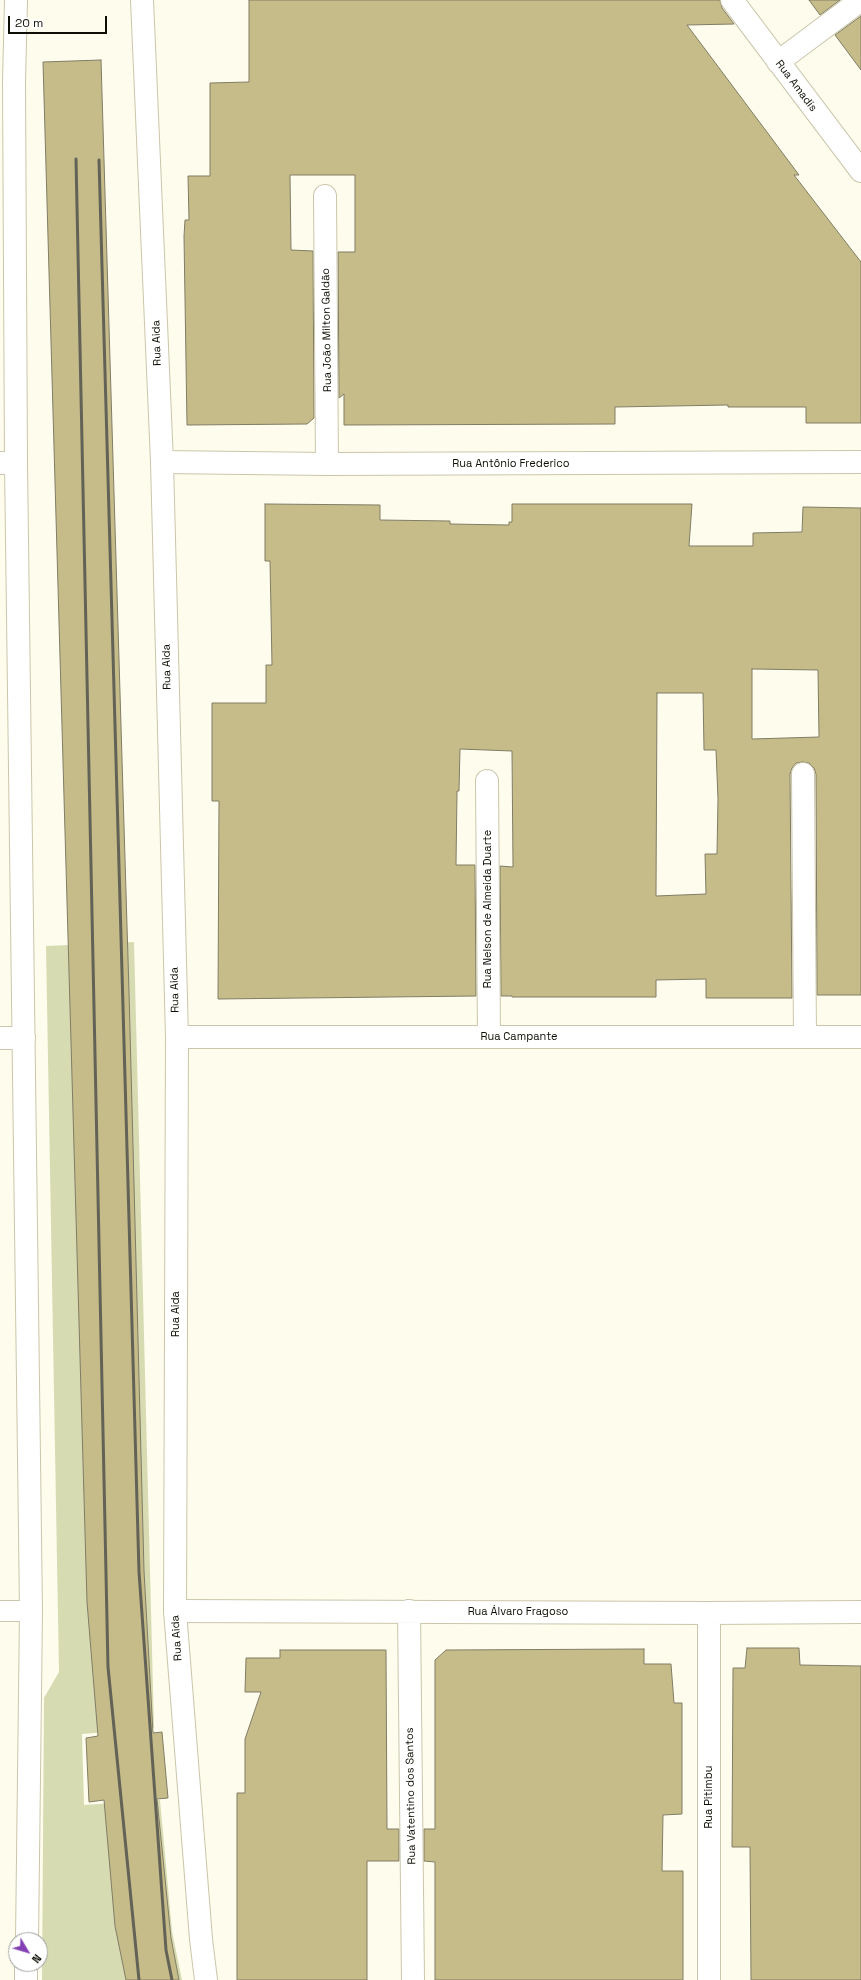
<!DOCTYPE html>
<meta charset="utf-8">
<style>
body{margin:0}
#map{position:relative;width:861px;height:1980px;overflow:hidden;background:#fefcec;font-family:"Space Grotesk",sans-serif}
canvas{display:block}
.north{position:absolute;left:8px;top:1932px;width:40px;height:40px;box-sizing:border-box;background:#fff;border:1px solid #9f9f9b;border-radius:50%;rotate:128deg;font-size:11px;font-weight:700;line-height:16px;text-align:center;color:#0f0e05}
.north::after{content:'';display:block;margin:auto;width:14px;height:18px;background:#833fb3;clip-path:polygon(50% 0,100% 100%,50% 72%,0 100%)}
.scale{position:absolute;left:8px;top:16px;width:99px;height:18px;box-sizing:border-box;border:2px solid #0f0e05;border-top:0;padding-left:5px;font-size:12px;line-height:14px;white-space:nowrap;color:#0f0e05;-webkit-text-stroke:3px #fff;paint-order:stroke}
</style>
<div id="map">
<canvas width="861" height="1980"></canvas>
<div class="north">N</div>
<div class="scale">20 m</div>
</div>
<script>
const c = document.querySelector('canvas').getContext('2d');
c.lineJoin = 'round';
function paint(path, color) { c.fillStyle = color; c.fill(path, 'evenodd'); }
const toPath = rows => new Path2D(rows.map(r => 'M' + r).join(''));
function strokePath(path, color, width, dash) { c.strokeStyle = color; c.lineWidth = width; c.lineCap = dash ? 'butt' : 'round'; c.setLineDash(dash || []); c.stroke(path); }
function label(font, color, halo, rows, align = 'center') {
  c.font = font + ' "Space Grotesk",sans-serif'; c.lineWidth = 3; c.setLineDash([]); c.textBaseline = 'middle'; c.strokeStyle = halo; c.fillStyle = color; for (const [text, x, y, turn = 0] of rows) {
    c.save(); c.translate(x, y); c.rotate((+turn || 0) * Math.PI / 180); c.textAlign = isNaN(turn) ? turn : align; if (halo) c.strokeText(text, 0, 0); c.fillText(text, 0, 0); c.restore();
  }
}
const green = toPath([
 [134,942,154,1728,82,1734,84,1805,160,1800,172,1931,182,1980,42,1980,44,1698,59,1672,46,946]
]);
const building = toPath([
 [249,0,720,0,722,8,734,24,687,25,799,175,794,175,861,262,861,423,806,423,806,407,728,407,728,405,615,407,615,424,344,425,344,394,339,398,338,252,355,252,355,175,290,175,291,250,313,251,314,418,307,424,187,425,184,236,185,220,189,220,188,176,210,176,210,83,249,82,249,0],
 [809,0,840,0,820,15,809,0],
 [861,16,861,70,835,35,861,16],
 [101,60,129,992,144,1571,153,1733,162,1732,168,1798,157,1799,171,1938,179,1980,126,1980,115,1926,104,1800,89,1802,86,1738,98,1736,87,1602,43,62,101,60],
 [265,504,380,505,380,520,450,521,450,524,509,525,509,522,512,522,512,504,692,504,689,546,753,546,753,533,802,532,803,507,861,508,861,995,817,995,816,774,814,768,809,763,803,762,796,763,792,768,790,774,792,998,706,998,706,979,656,980,656,997,512,997,512,996,501,996,500,866,513,867,512,751,460,749,459,791,457,791,456,865,475,865,476,996,218,999,219,801,212,801,212,703,266,703,266,665,272,665,270,561,265,561,265,504],
 [752,669,818,670,819,737,752,739,752,669],
 [657,693,703,693,704,750,716,750,718,799,717,854,705,854,706,894,656,896,657,693],
 [747,1648,799,1648,800,1665,861,1666,861,1980,751,1980,750,1847,732,1847,733,1668,745,1668,747,1648],
 [644,1649,644,1664,671,1664,674,1703,682,1703,682,1814,663,1815,662,1871,683,1871,683,1980,435,1980,435,1862,424,1861,424,1829,435,1829,435,1660,446,1650,644,1649],
 [280,1650,386,1650,387,1829,399,1829,399,1861,367,1861,367,1980,237,1980,237,1793,245,1793,245,1739,261,1692,245,1692,246,1658,280,1658,280,1650]
]);
const service = toPath([
 [0,1611,31,1611]
]);
const minor = toPath([
 [732,0,861,171],
 [778,62,861,0],
 [325,196,327,464],
 [162,462,327,464,861,462],
 [0,463,16,463],
 [803,774,805,1037],
 [487,781,489,1037],
 [177,1037,861,1037],
 [0,1038,24,1038],
 [175,1611,709,1613,861,1612],
 [409,1611,413,1980],
 [709,1980,709,1613]
]);
const tertiary = toPath([
 [16,0,14,82,16,463,31,1611,27,1940],
 [142,0,162,462,177,1037,175,1611,201,1939,206,1980],
 [26,1980,26,1964]
]);
const rail = toPath([
 [76,159,108,1667,139,1980],
 [99,160,139,1572,166,1950,172,1980]
]);
const streetNames = [
 ["Rua Amadis",796,86,53],
 ["Rua João Milton Galdão",327,330,-91],
 ["Rua Aida",157,343,-92],
 ["Rua Antônio Frederico",511,464],
 ["Rua Aida",167,667,-91],
 ["Rua Nelson de Almeida Duarte",488,909,-90],
 ["Rua Aida",175,990,-91],
 ["Rua Campante",519,1037],
 ["Rua Aida",176,1314,-90],
 ["Rua Álvaro Fragoso",518,1612],
 ["Rua Aida",177,1638,-94],
 ["Rua Vatentino dos Santos",411,1796,-91],
 ["Rua Pitimbu",709,1797,-90]
];
paint(green, '#d6dbb2');
paint(building, '#c5bc8a');
strokePath(building, '#817d65', 1);
strokePath(service, '#cac6ac', 22);
strokePath(minor, '#cac6ac', 24);
strokePath(tertiary, '#cac6ac', 24);
strokePath(service, '#fff', 20);
strokePath(minor, '#fff', 22);
strokePath(tertiary, '#fff', 22);
strokePath(rail, '#636256', 3);
label('11px', '#0f0e05', '#fff', streetNames);
</script>
